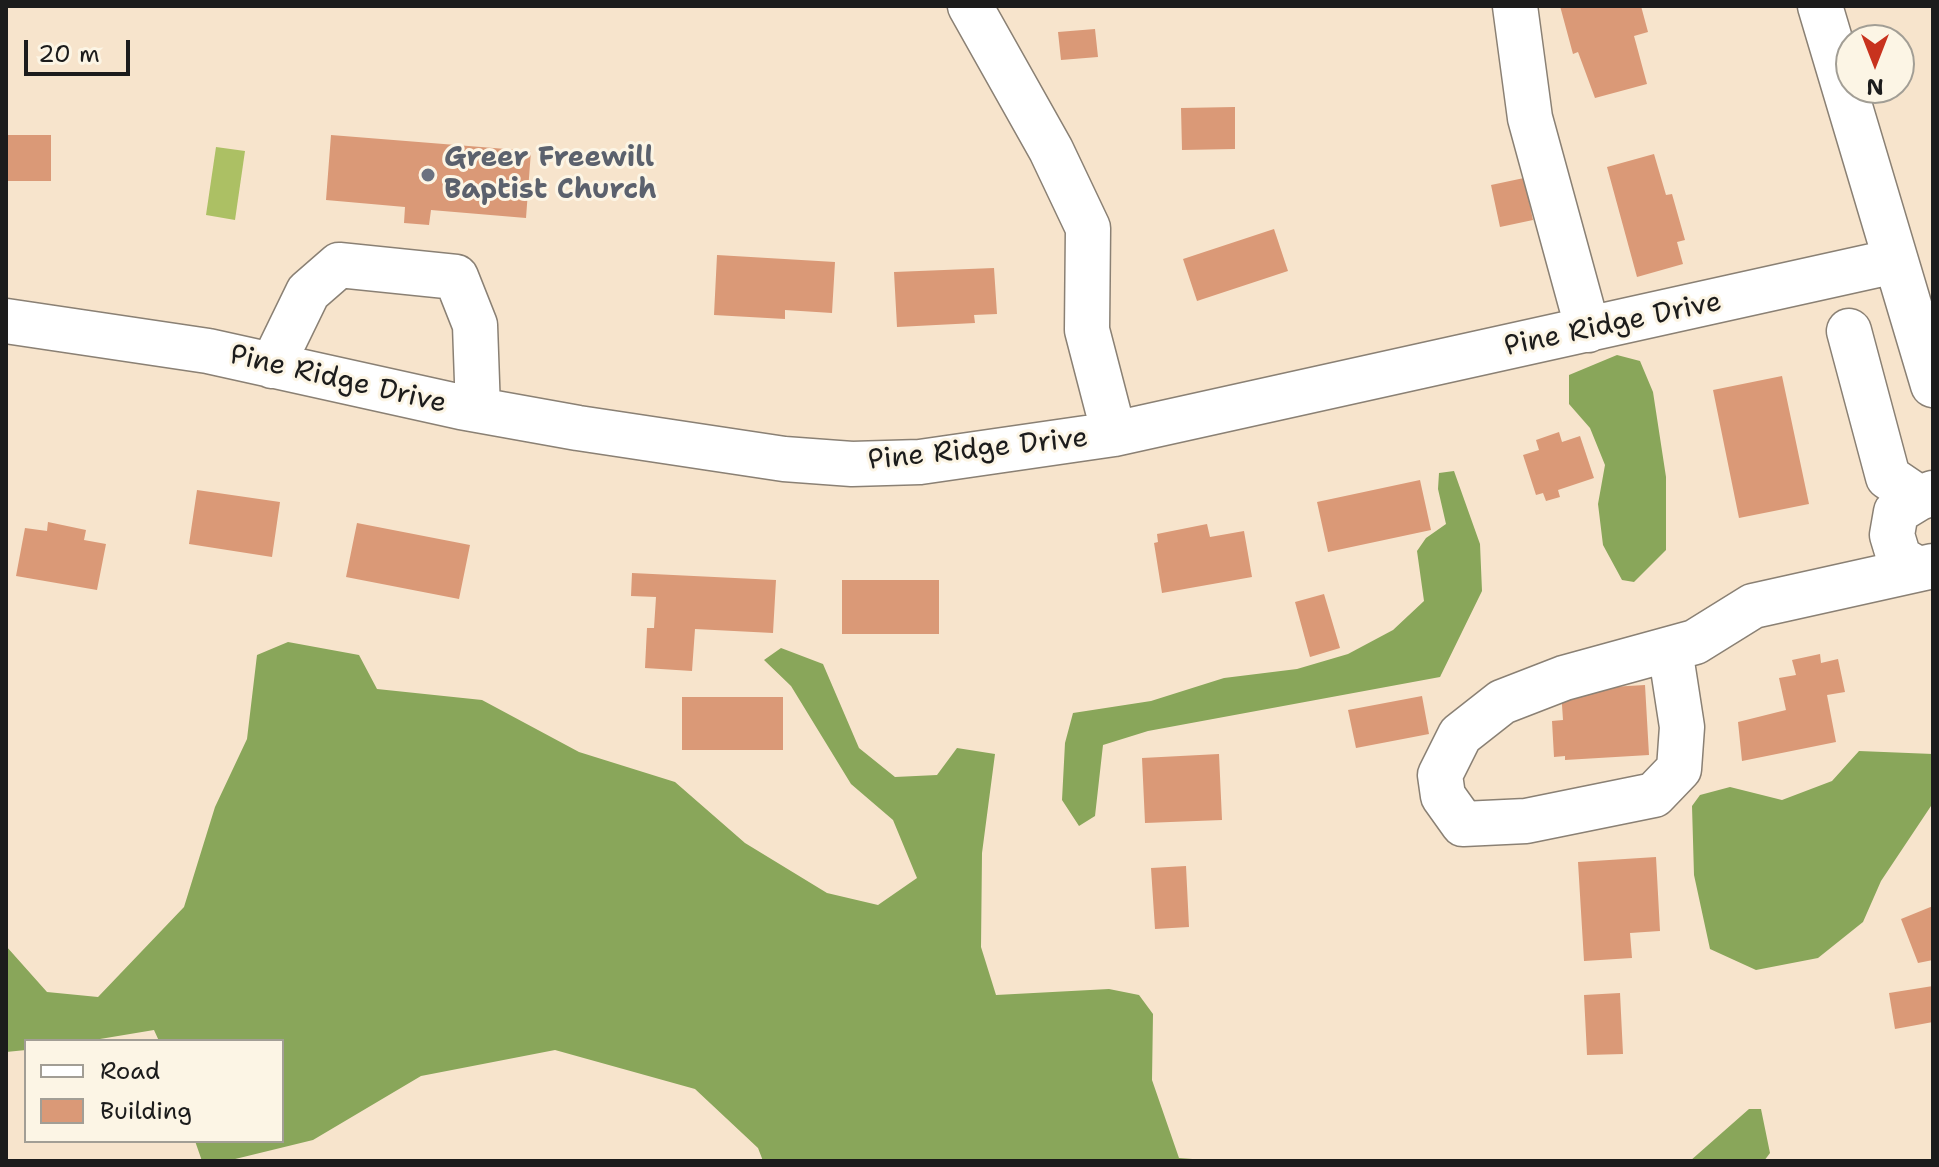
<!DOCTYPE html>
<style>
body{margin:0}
#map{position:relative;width:1939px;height:1167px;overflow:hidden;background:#f7e4cc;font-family:"Shantell Sans",sans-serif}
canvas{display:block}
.frame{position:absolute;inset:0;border:8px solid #1c1c1c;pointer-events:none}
.legend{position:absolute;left:24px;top:1039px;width:260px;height:104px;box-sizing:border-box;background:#fcf5e5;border:2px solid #a29e95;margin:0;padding:10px 14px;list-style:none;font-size:24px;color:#1c1c1c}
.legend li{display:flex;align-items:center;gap:16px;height:40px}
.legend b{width:40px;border:2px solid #a29e95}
.north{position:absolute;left:1835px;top:24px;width:80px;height:80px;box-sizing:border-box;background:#fcf5e5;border:2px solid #a29e95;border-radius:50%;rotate:180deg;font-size:22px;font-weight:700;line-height:32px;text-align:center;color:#1c1c1c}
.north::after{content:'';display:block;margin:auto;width:28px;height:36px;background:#c8321e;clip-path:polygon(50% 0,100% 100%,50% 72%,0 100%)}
.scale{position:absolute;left:24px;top:40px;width:106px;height:36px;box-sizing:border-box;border:4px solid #1c1c1c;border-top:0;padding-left:10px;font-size:24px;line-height:28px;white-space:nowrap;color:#1c1c1c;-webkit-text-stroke:6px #fcf5e5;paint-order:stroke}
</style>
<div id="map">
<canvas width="1939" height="1167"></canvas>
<div class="frame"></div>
<ul class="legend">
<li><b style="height:10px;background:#fff"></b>Road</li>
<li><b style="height:22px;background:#da9977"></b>Building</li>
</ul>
<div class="north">N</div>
<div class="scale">20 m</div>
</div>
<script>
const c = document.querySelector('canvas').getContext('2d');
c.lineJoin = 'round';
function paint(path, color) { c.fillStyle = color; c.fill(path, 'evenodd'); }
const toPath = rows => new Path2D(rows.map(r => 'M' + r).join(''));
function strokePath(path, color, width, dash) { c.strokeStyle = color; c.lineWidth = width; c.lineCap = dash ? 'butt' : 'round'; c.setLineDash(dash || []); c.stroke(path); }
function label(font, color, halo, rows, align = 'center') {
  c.font = font + ' "Shantell Sans",sans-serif'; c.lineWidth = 6; c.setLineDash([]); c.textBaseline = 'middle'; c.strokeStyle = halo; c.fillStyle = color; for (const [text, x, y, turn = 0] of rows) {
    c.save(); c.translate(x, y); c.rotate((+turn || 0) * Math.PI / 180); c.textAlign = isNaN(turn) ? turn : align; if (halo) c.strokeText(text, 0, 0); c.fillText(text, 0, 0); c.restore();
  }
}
const green = toPath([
 [216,147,245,151,235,220,206,215]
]);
const forest = toPath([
 [1617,355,1640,361,1653,392,1666,477,1666,550,1634,582,1622,580,1603,545,1598,504,1605,465,1590,428,1569,404,1569,375],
 [1454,471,1480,544,1482,591,1440,677,1148,731,1103,745,1095,816,1079,826,1062,800,1065,743,1073,713,1151,701,1224,678,1297,669,1348,654,1393,630,1424,601,1417,551,1426,538,1446,524,1438,489,1439,473],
 [288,642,359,655,377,689,482,700,579,752,675,782,745,843,827,893,878,905,917,878,893,820,851,784,791,686,764,660,781,648,823,664,859,748,895,777,937,775,957,748,995,754,982,853,981,947,996,995,1109,989,1139,995,1153,1014,1152,1080,1179,1158,1219,1161,763,1161,758,1148,695,1089,555,1050,421,1076,313,1140,227,1161,202,1161,195,1141,282,1141,282,1041,159,1041,154,1030,88,1041,26,1041,26,1050,6,1052,6,946,47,992,98,997,184,907,215,807,247,739,257,655],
 [1859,751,1933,754,1933,803,1881,881,1863,922,1818,958,1756,970,1710,949,1694,875,1692,806,1700,795,1730,787,1782,800,1832,781],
 [1749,1109,1761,1109,1770,1153,1764,1161,1690,1161]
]);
const building = toPath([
 [1560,6,1641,6,1648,32,1634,36,1647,84,1595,98,1578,52,1573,54],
 [1095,29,1098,57,1061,60,1058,32],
 [1235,107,1235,149,1182,150,1181,108],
 [6,135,51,135,51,181,6,181],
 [331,135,531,151,526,218,431,210,429,225,404,223,405,207,326,200],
 [1654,154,1666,195,1672,194,1685,240,1677,242,1683,264,1637,277,1607,167],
 [1524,178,1533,220,1500,227,1491,185],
 [1274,229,1288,271,1197,301,1183,259],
 [717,255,835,262,832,313,785,310,785,319,714,315],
 [994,268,997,314,974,315,975,323,897,327,894,272],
 [1782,376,1809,504,1739,518,1713,390],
 [1559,432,1562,442,1580,436,1594,478,1558,490,1560,497,1546,501,1543,493,1536,495,1523,455,1539,450,1536,440],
 [1420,480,1431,530,1328,552,1317,502],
 [197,490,280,502,272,557,189,544],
 [48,522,86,530,84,540,106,544,97,590,16,576,25,528,47,531],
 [357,523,470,545,459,599,346,577],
 [1207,524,1210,537,1244,531,1252,577,1162,593,1154,543,1158,542,1157,534],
 [632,573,776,580,773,633,695,629,692,671,645,668,647,628,654,628,656,597,631,596],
 [842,580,939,580,939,634,842,634],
 [1324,594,1340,648,1310,657,1295,602],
 [1820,654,1821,663,1838,659,1845,692,1827,695,1836,742,1742,761,1738,722,1786,710,1779,678,1796,675,1792,660],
 [1645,685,1649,755,1565,760,1565,756,1554,757,1552,721,1563,720,1561,690],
 [1422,696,1429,734,1356,748,1348,710],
 [682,697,783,697,783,750,682,750],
 [1219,754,1222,820,1145,823,1142,758],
 [1656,857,1660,931,1630,933,1632,958,1584,961,1578,862],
 [1186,866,1189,927,1155,929,1151,868],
 [1933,906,1933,960,1918,963,1901,919],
 [1933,986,1933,1022,1895,1029,1889,993],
 [1620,993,1623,1054,1587,1055,1584,995]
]);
const minor = toPath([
 [970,6,1051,150,1088,228,1087,330,1114,434],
 [1515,6,1530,118,1588,330],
 [1820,6,1933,385],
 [6,321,208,351,461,407,578,428,784,459,852,464,920,462,1114,434,1895,261],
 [1849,331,1888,477,1919,498,1933,493],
 [272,366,308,292,339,265,456,277,475,325,478,410],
 [1918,569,1899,558,1892,535,1896,512,1919,498],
 [1670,649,1682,727,1679,769,1654,795,1526,821,1463,824,1443,796,1440,775,1460,735,1502,702,1564,678,1695,642,1753,606,1933,566]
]);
const markers = [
 [428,175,8,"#6b7280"]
];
const worshipNames = [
 ["Greer Freewill",444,159],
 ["Baptist Church",444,191]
];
const streetNames = [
 ["Pine Ridge Drive",1613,325,-12],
 ["Pine Ridge Drive",338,380,13],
 ["Pine Ridge Drive",978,450,-6]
];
paint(green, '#acc064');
paint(forest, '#89a65a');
paint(building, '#da9977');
strokePath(minor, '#8a8074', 47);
strokePath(minor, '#fff', 44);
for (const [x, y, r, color] of markers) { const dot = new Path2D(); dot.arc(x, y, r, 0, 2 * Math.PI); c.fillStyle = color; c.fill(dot); strokePath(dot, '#fcf5e5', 3); }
label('bold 28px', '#5b616d', '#fcf5e5', worshipNames, 'left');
label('28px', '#1c1c1c', '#fcf5e5', streetNames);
</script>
